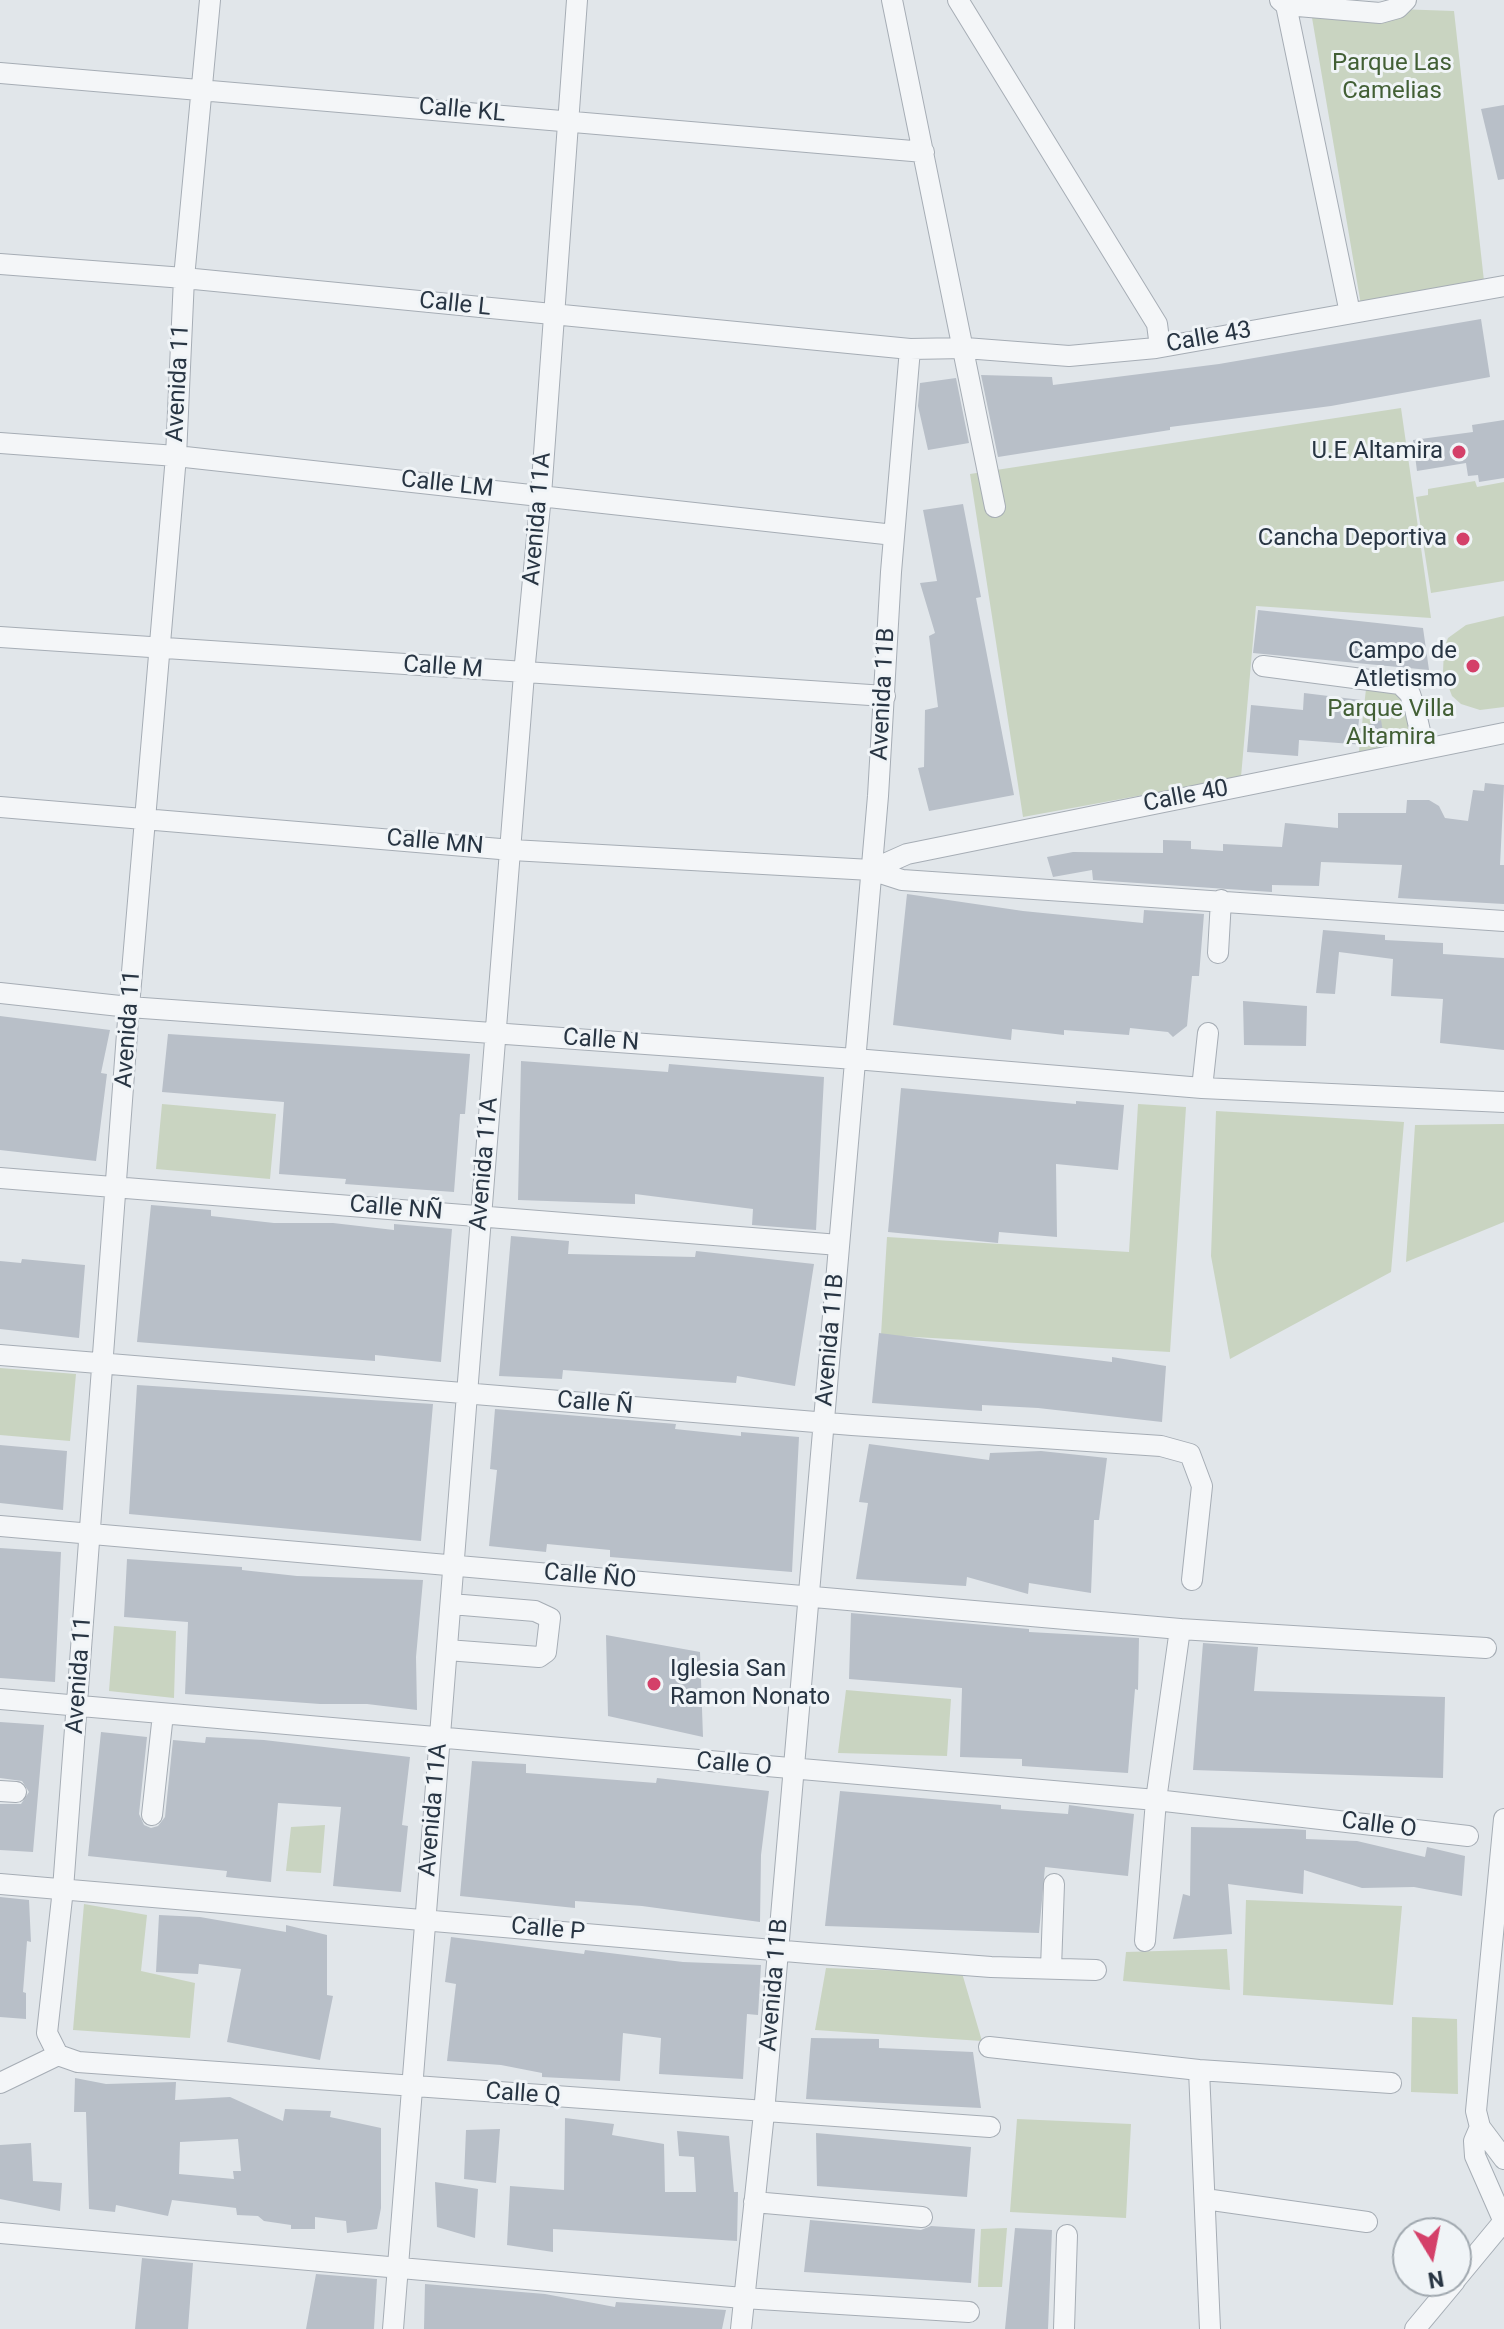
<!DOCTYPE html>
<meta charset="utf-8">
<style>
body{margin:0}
#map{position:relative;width:1504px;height:2329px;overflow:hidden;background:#e1e6ea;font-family:Roboto,sans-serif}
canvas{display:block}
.north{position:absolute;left:1392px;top:2217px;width:80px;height:80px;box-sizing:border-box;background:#f0f4f7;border:2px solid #a0a8af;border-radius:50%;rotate:170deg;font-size:22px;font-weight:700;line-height:32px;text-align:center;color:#283543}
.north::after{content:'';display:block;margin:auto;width:28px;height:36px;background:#d44069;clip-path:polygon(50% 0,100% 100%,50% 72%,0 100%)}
</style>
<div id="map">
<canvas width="1504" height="2329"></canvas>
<div class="north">N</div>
</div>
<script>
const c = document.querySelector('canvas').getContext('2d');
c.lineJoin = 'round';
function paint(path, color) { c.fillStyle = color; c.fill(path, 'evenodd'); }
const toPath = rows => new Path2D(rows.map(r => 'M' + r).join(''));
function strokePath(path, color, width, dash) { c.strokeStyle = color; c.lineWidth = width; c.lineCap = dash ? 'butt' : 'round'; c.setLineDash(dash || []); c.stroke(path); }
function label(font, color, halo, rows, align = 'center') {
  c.font = font + ' Roboto,sans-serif'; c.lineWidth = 6; c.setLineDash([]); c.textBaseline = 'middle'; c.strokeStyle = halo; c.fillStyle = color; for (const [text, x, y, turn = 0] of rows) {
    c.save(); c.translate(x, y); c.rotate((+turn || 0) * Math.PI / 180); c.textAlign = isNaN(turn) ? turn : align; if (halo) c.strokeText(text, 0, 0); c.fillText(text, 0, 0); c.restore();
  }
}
const green = toPath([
 [1310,6,1454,11,1485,290,1362,311],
 [1401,408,1431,618,1256,606,1241,777,1023,817,970,474],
 [1475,481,1477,487,1504,482,1504,581,1431,593,1416,497,1428,495,1428,489],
 [1504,616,1504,707,1480,710,1461,704,1452,696,1443,672,1444,649,1448,638,1466,625],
 [1366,689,1414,694,1425,746,1358,760],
 [162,1104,276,1114,270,1179,156,1169],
 [1138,1104,1186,1107,1170,1352,881,1335,887,1237,1129,1252],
 [1216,1111,1404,1122,1391,1272,1230,1359,1211,1256],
 [1504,1124,1504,1222,1406,1262,1415,1125],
 [0,1368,76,1374,70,1441,0,1435],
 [114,1626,176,1631,174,1698,109,1691],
 [846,1690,951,1699,947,1756,838,1753],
 [325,1825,321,1873,286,1871,291,1827],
 [1246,1900,1402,1906,1393,2005,1243,1995],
 [84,1904,147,1915,141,1971,195,1983,190,2038,73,2030],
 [1227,1949,1230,1990,1123,1981,1126,1952],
 [826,1968,962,1973,982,2041,815,2030],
 [1412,2017,1457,2019,1458,2094,1411,2092],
 [1017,2119,1131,2124,1126,2218,1010,2212],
 [1007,2228,1002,2287,978,2287,981,2229]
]);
const building = toPath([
 [1504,105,1504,179,1498,180,1481,109],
 [1481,319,1490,377,1331,406,1170,427,1170,430,998,457,981,375,1052,377,1053,385,1219,364],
 [956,378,969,443,928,450,918,406,920,383],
 [1504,420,1504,478,1479,482,1478,475,1468,476,1466,463,1417,471,1413,440,1473,432,1472,425],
 [963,504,981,597,976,598,1014,795,929,811,918,768,924,767,925,710,938,707,929,636,935,633,920,583,937,581,923,510],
 [1258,610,1423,628,1429,670,1253,653],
 [1304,693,1361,700,1358,729,1381,720,1384,738,1365,745,1299,740,1298,756,1247,752,1251,705,1303,710],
 [1485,783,1504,785,1500,865,1504,865,1504,904,1398,898,1402,865,1321,862,1319,886,1272,885,1272,892,1093,880,1092,870,1053,877,1047,857,1073,852,1163,853,1163,840,1191,841,1191,849,1223,851,1223,844,1282,847,1285,823,1338,828,1338,813,1406,813,1407,800,1429,800,1439,806,1445,818,1468,821,1473,790,1484,791],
 [907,894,1023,911,1143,923,1144,910,1204,914,1199,976,1192,976,1187,1026,1173,1037,1168,1032,1130,1028,1129,1035,1064,1030,1064,1035,1012,1029,1011,1040,893,1025],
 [1323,930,1385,935,1385,940,1443,943,1443,954,1504,958,1504,1050,1440,1043,1443,999,1391,996,1393,959,1339,952,1335,994,1316,993],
 [1243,1001,1307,1006,1306,1046,1244,1045],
 [0,1016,110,1030,101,1073,107,1074,96,1161,0,1150],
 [168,1034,470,1054,465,1114,460,1114,454,1192,345,1184,346,1179,279,1174,284,1102,162,1092],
 [521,1061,668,1072,669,1064,824,1077,816,1230,752,1225,753,1209,635,1194,635,1204,518,1200],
 [901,1088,1076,1104,1076,1101,1124,1105,1118,1170,1056,1164,1057,1237,999,1232,998,1243,888,1232],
 [151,1205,211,1210,211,1216,274,1223,333,1223,394,1230,394,1224,452,1229,441,1362,375,1355,375,1361,137,1342],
 [511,1236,569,1241,568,1254,695,1257,696,1251,814,1264,795,1386,737,1376,736,1383,563,1370,562,1379,499,1376],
 [22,1259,85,1265,79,1338,0,1329,0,1261,21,1263],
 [879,1333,1112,1362,1112,1357,1166,1366,1162,1422,1038,1408,982,1405,982,1411,872,1403],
 [137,1385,433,1404,421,1541,129,1514],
 [495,1409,676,1424,675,1429,741,1436,741,1432,799,1437,792,1572,610,1557,610,1550,547,1544,546,1552,489,1546,497,1470,490,1469],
 [869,1444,989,1460,990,1453,1041,1451,1107,1458,1099,1520,1094,1520,1091,1593,1029,1583,1028,1594,967,1577,966,1586,856,1579,868,1503,859,1502],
 [0,1445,67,1451,63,1510,0,1503],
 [0,1548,61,1552,55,1682,0,1678],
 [127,1559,242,1567,242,1570,297,1576,423,1580,416,1657,417,1710,367,1704,320,1704,185,1694,188,1622,124,1617],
 [851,1613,1029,1629,1029,1632,1139,1638,1138,1690,1135,1689,1128,1773,1022,1766,1022,1759,960,1757,962,1688,849,1679],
 [606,1635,700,1652,703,1737,608,1716],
 [1203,1643,1258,1647,1254,1691,1445,1697,1443,1778,1193,1770],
 [0,1722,44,1725,33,1852,0,1850,0,1804,21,1804,29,1792,22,1781,0,1778],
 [101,1732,147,1737,139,1814,144,1825,151,1828,158,1826,165,1817,173,1740,205,1743,206,1737,264,1740,410,1757,402,1825,408,1826,401,1892,333,1886,341,1807,278,1803,271,1882,226,1877,227,1871,88,1856],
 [472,1761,526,1764,526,1773,656,1783,657,1778,769,1791,761,1855,760,1922,642,1906,575,1901,575,1908,460,1896],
 [840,1791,1001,1805,1001,1809,1068,1814,1069,1805,1134,1814,1128,1876,1045,1867,1039,1933,825,1926],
 [1191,1827,1291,1829,1306,1830,1306,1839,1357,1841,1425,1857,1427,1847,1465,1856,1462,1896,1414,1887,1362,1888,1304,1870,1303,1894,1228,1884,1232,1934,1173,1939,1183,1894,1190,1896],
 [0,1897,29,1900,31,1942,27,1941,23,1992,26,1993,26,2019,0,2017],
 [159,1915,200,1917,286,1932,286,1925,327,1935,327,1995,333,1996,320,2060,227,2042,241,1969,199,1964,198,1974,156,1972],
 [451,1937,584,1954,585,1950,683,1962,761,1965,758,2015,747,2014,743,2079,659,2074,661,2038,623,2033,620,2081,542,2077,542,2073,501,2065,447,2061,456,1984,445,1982],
 [811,2038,879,2039,879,2048,973,2052,981,2108,806,2099],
 [75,2078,106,2084,176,2082,175,2100,230,2097,283,2121,285,2109,331,2111,330,2117,381,2128,381,2208,377,2229,347,2233,346,2221,315,2217,315,2229,291,2229,291,2225,264,2221,258,2216,237,2215,236,2208,172,2200,168,2216,116,2205,115,2212,89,2209,86,2112,74,2112],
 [238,2139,241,2171,233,2171,234,2179,179,2174,180,2142],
 [565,2118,614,2124,612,2135,664,2144,665,2192,696,2192,694,2157,679,2156,677,2131,729,2136,734,2192,738,2192,737,2241,553,2229,553,2252,507,2245,510,2186,564,2190],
 [500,2129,496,2183,464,2179,466,2130],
 [816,2133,971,2147,967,2197,817,2186],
 [31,2143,33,2181,62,2183,60,2211,0,2199,0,2145],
 [435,2182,478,2189,475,2238,437,2227],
 [810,2220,921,2230,931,2226,975,2229,971,2283,804,2272],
 [1015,2228,1052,2230,1048,2329,1005,2329],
 [142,2258,193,2263,188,2329,135,2329],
 [316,2274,377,2279,374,2329,306,2329],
 [425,2284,545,2294,615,2307,616,2302,726,2310,722,2329,424,2329]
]);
const minor = toPath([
 [892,0,995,507],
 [958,0,1157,324,1160,347],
 [1280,0,1286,5,1380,13,1398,8,1406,0],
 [1286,5,1350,313],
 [0,73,924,152],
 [0,264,184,278,910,349,965,348,1069,356,1156,348,1504,286],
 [0,443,176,456,894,535],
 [0,637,885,696],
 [1263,666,1400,684,1410,694,1415,709,1424,749],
 [0,807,512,850,871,870,902,880,1504,921],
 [871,870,907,854,1504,733],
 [1218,953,1221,900],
 [0,993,129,1007,855,1059,1202,1088,1504,1102],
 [1202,1088,1208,1033],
 [0,1178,839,1245],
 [0,1355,852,1425,1161,1446,1190,1454,1202,1486,1192,1580],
 [0,1526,1180,1629,1486,1648],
 [447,1650,539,1657,546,1652,550,1618,535,1611,451,1604],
 [0,1699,1156,1800,1468,1836],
 [0,1791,16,1792],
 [152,1815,163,1714],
 [1504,1819,1476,2111,1480,2127,1504,2159],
 [0,1884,808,1953,991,1967,1096,1970],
 [1145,1941,1156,1800,1180,1629],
 [1051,1968,1054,1884],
 [989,2047,1199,2070,1391,2083],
 [58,2055,47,2033,63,1889,129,1007,176,456,184,278,210,0],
 [58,2055,78,2062,990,2127],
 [1199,2070,1210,2329],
 [0,2083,58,2055],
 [1480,2127,1474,2141,1475,2156,1504,2222],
 [1205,2199,1367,2222],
 [754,2202,922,2217],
 [0,2233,743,2298,969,2312],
 [1456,2279,1504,2221],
 [393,2329,524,674,541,495,577,0],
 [741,2329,764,2113,878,796,891,572,910,349],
 [1064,2329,1067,2235],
 [1415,2329,1455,2281]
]);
const markers = [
 [1459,452,8,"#d44069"],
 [1463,539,8,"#d44069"],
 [1473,666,8,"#d44069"],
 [654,1684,8,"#d44069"]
];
const parkNames = [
 ["Parque Las",1392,64],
 ["Camelias",1392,92],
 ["Parque Villa",1391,710],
 ["Altamira",1391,738]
];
const streetNames = [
 ["Calle KL",462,111,5],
 ["Calle L",455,305,6],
 ["Calle 43",1209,338,-10],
 ["Avenida 11",179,383,-87],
 ["Calle LM",447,485,6],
 ["Avenida 11A",538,519,-85],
 ["Calle M",443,668,4],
 ["Avenida 11B",884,694,-87],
 ["Calle 40",1186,797,-11],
 ["Calle MN",435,843,5],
 ["Avenida 11",129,1029,-86],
 ["Calle N",601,1041,4],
 ["Avenida 11A",485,1164,-85],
 ["Calle NÑ",396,1209,5],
 ["Avenida 11B",831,1340,-85],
 ["Calle Ñ",595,1404,5],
 ["Calle ÑO",590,1577,5],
 ["Avenida 11",80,1675,-86],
 ["Calle O",734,1765,5],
 ["Avenida 11A",434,1810,-85],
 ["Calle O",1379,1826,7],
 ["Calle P",548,1930,5],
 ["Avenida 11B",775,1985,-85],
 ["Calle Q",523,2095,4]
];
const poiNames = [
 ["U.E Altamira",1443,452],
 ["Cancha Deportiva",1447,539],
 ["Campo de",1457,652],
 ["Atletismo",1457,680],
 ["Iglesia San",670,1670,"left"],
 ["Ramon Nonato",670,1698,"left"]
];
paint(green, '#c9d4c1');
paint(building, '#b8bfc8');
strokePath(minor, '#a6adb5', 22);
strokePath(minor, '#f4f6f8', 20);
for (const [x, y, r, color] of markers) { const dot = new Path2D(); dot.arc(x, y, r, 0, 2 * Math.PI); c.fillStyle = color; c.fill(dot); strokePath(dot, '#f0f4f7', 3); }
label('24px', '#425f35', '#f0f4f7', parkNames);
label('24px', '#283543', '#f0f4f7', streetNames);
label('24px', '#283543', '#f0f4f7', poiNames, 'right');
</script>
